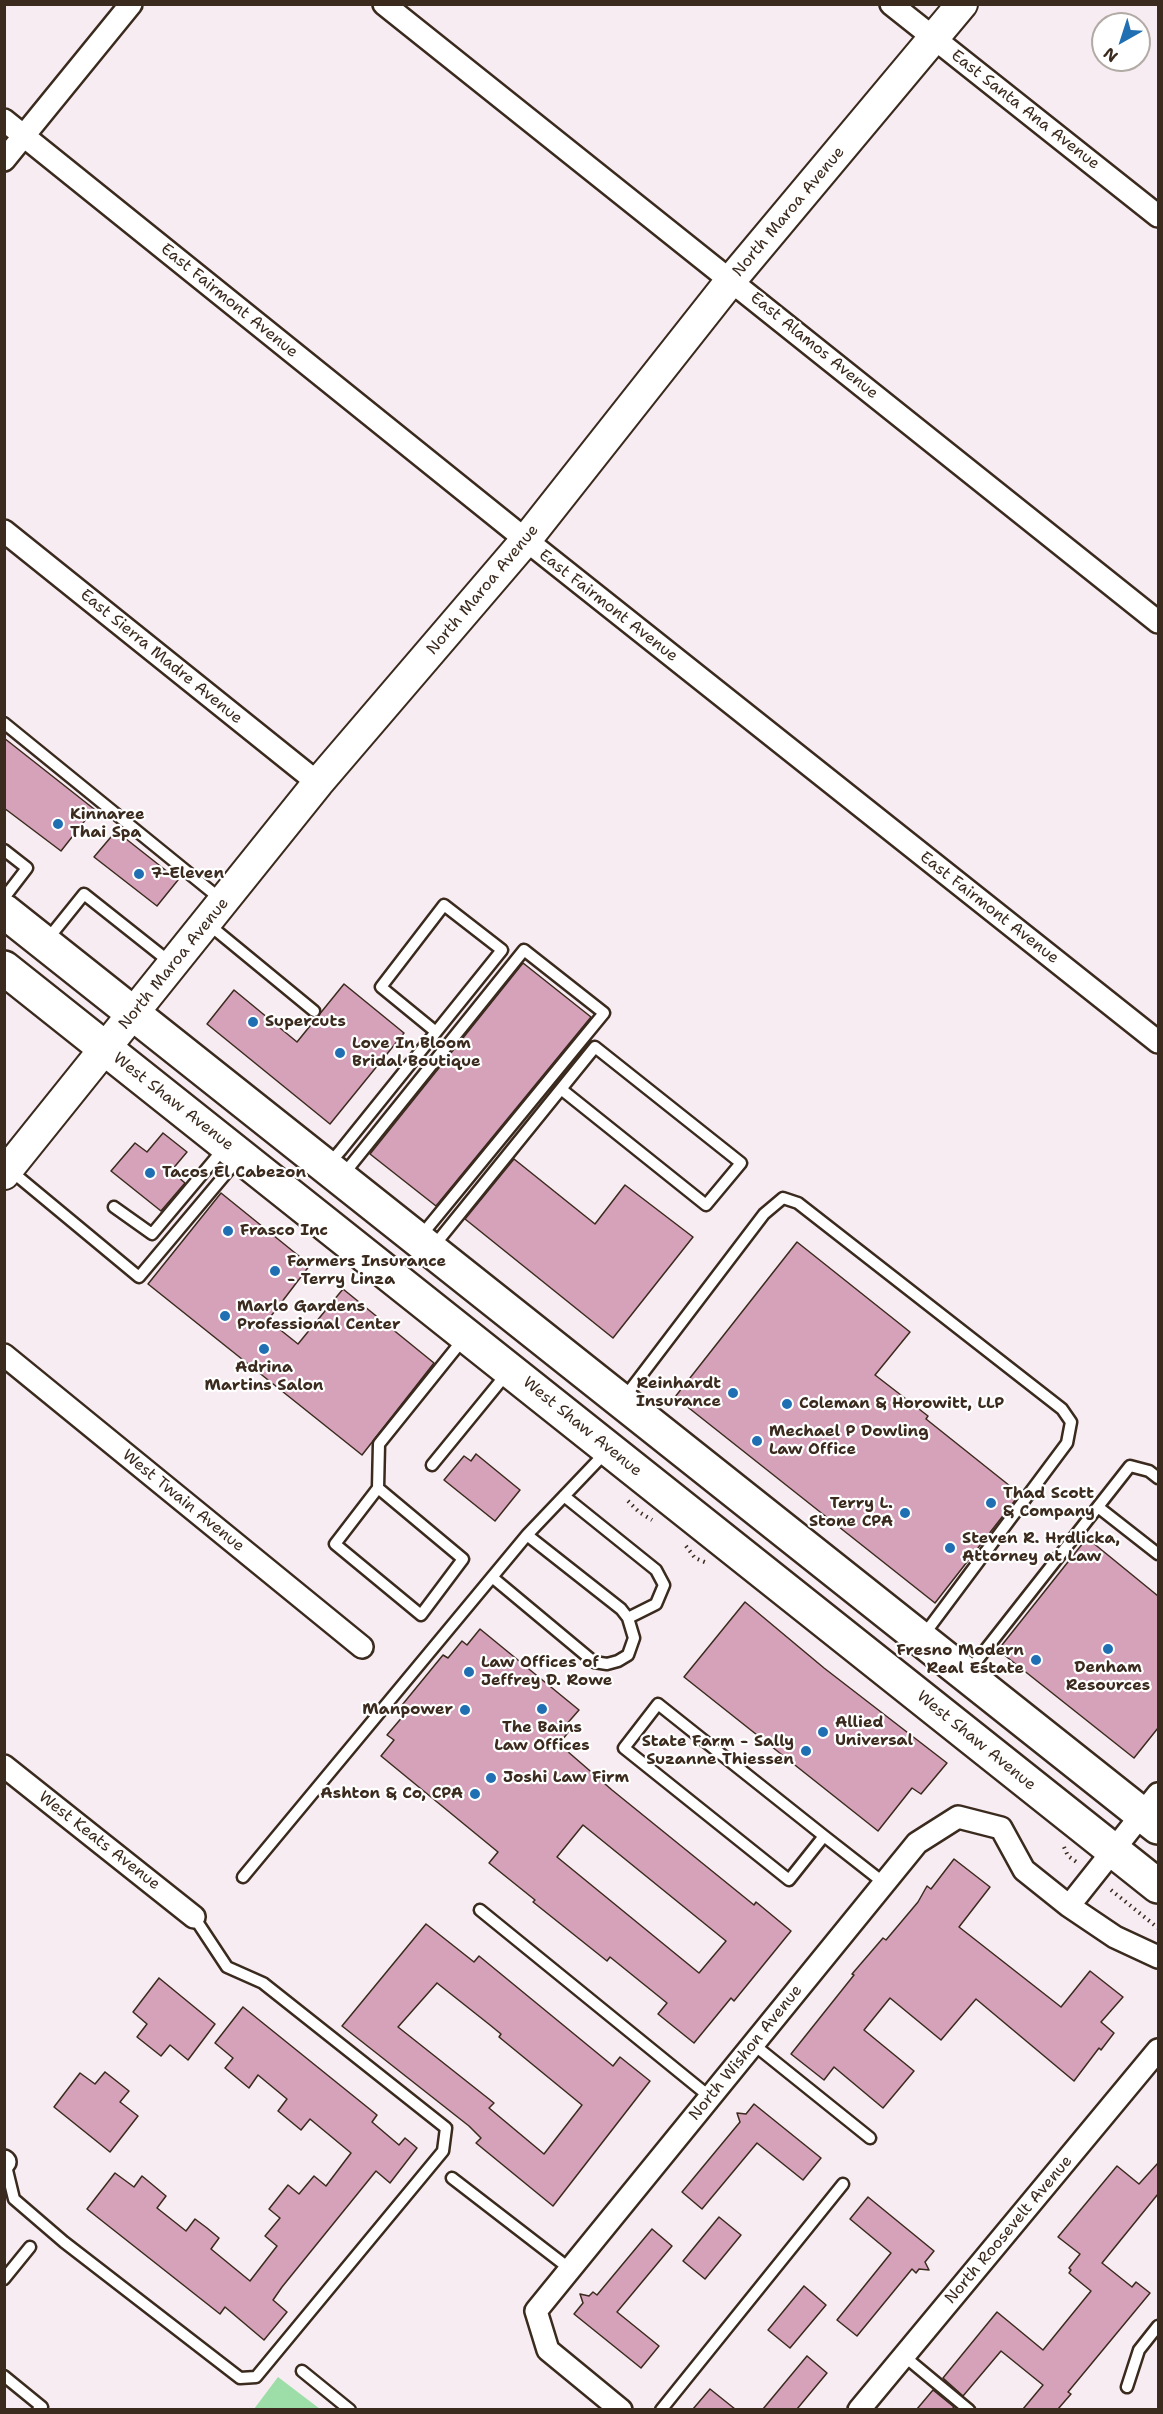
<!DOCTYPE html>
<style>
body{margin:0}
#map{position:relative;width:1163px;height:2414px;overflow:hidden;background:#f7ecf1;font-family:"Shantell Sans",sans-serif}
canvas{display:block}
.frame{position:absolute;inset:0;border:6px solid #3b2a1e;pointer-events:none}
.north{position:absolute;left:1091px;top:12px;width:60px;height:60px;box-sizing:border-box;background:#fff;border:2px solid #b1aaa5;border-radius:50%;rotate:219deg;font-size:16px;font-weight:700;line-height:24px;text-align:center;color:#3b2a1e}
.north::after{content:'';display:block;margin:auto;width:21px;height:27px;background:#1f6fb2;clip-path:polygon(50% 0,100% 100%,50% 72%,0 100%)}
</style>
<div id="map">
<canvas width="1163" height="2414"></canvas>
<div class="frame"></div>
<div class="north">N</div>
</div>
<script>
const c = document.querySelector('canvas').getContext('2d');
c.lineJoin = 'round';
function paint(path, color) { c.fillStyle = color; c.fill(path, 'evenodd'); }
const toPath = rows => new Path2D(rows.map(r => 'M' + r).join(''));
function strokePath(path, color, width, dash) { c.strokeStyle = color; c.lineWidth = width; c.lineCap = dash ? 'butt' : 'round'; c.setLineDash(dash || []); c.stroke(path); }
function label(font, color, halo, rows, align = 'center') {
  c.font = font + ' "Shantell Sans",sans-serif'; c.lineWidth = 4.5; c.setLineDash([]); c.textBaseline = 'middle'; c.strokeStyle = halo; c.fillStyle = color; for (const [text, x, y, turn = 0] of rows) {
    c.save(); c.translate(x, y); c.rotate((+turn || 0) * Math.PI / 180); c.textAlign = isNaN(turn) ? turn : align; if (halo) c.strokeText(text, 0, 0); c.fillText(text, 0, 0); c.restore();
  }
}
const green = toPath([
 [278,2377,320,2409,254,2409]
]);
const building = toPath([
 [4,738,94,809,61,851,4,808,4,738],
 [116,831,178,880,157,906,94,857,116,831],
 [523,963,591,1017,436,1206,370,1154,523,963],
 [344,984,404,1033,330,1124,207,1024,234,990,297,1042,344,984],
 [163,1133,187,1152,171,1171,185,1183,161,1211,111,1171,135,1143,147,1152,163,1133],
 [514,1159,595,1224,625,1185,693,1237,613,1338,465,1219,514,1159],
 [221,1193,310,1265,268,1320,298,1344,343,1289,434,1363,362,1455,148,1284,221,1193],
 [797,1242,910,1332,875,1375,928,1416,926,1419,1020,1494,935,1603,675,1397,797,1242],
 [476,1454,520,1490,495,1521,444,1480,464,1456,471,1461,476,1454],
 [1087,1538,1158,1596,1158,1728,1134,1758,998,1650,1087,1538],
 [745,1602,824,1668,947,1763,921,1794,912,1788,878,1831,684,1677,745,1602],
 [480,1629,579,1710,565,1726,570,1730,559,1744,612,1790,754,1905,756,1902,791,1931,734,2001,731,1998,694,2043,658,2014,667,2003,610,1957,607,1961,533,1902,535,1900,489,1863,498,1852,381,1756,394,1740,387,1735,404,1715,398,1710,443,1655,448,1658,462,1641,467,1645,480,1629],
 [583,1825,726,1941,699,1973,557,1857,583,1825],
 [954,1859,990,1887,959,1927,1061,2007,1090,1971,1123,1997,1101,2022,1114,2033,1101,2050,1099,2048,1074,2081,976,1999,941,2040,890,1998,864,2030,914,2071,883,2108,834,2067,824,2080,791,2054,854,1975,852,1974,883,1938,886,1940,918,1902,927,1886,931,1889,954,1859],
 [426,1924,474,1962,479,1956,613,2066,620,2057,650,2081,553,2206,476,2143,481,2138,469,2126,342,2026,426,1924],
 [437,1983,490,2025,501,2034,499,2037,582,2105,544,2154,489,2108,494,2103,398,2027,437,1983],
 [159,1978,215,2024,188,2060,170,2045,161,2056,137,2037,147,2024,133,2012,159,1978],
 [243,2007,377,2115,372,2122,399,2145,405,2138,417,2148,390,2183,376,2171,282,2287,273,2300,287,2312,264,2340,225,2307,220,2314,87,2209,115,2173,134,2187,142,2176,166,2196,157,2208,186,2231,195,2219,207,2228,219,2238,211,2249,250,2281,277,2246,265,2236,280,2218,269,2209,288,2185,299,2194,314,2176,326,2186,351,2153,310,2119,301,2130,278,2111,287,2099,258,2075,249,2088,225,2068,233,2058,215,2043,243,2007],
 [105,2072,129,2091,120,2102,138,2116,110,2152,54,2107,80,2073,95,2084,105,2072],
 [754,2104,821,2158,803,2180,757,2143,702,2209,682,2192,740,2122,737,2113,746,2114,754,2104],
 [1158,2163,1158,2194,1102,2263,1132,2287,1136,2282,1150,2293,1068,2392,1071,2394,1058,2409,1023,2409,1043,2385,1001,2351,963,2396,943,2378,997,2312,1043,2350,1091,2291,1069,2273,1071,2270,1069,2268,1080,2254,1058,2237,1117,2166,1139,2184,1158,2163],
 [868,2197,934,2251,925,2262,929,2270,919,2269,916,2273,912,2269,857,2336,837,2320,891,2253,850,2219,868,2197],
 [719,2217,741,2235,705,2279,683,2261,719,2217],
 [652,2229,672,2246,617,2312,659,2346,641,2368,574,2314,583,2303,580,2294,589,2296,593,2292,597,2295,652,2229],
 [804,2286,826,2305,790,2348,768,2330,804,2286],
 [807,2356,827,2373,797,2409,763,2409,807,2356],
 [710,2389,735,2409,693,2409,710,2389],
 [933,2390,954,2407,952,2409,917,2409,933,2390]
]);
const path = toPath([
 [628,1501,639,1512,652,1520],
 [686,1546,695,1558,707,1563],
 [1064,1847,1068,1856,1078,1863],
 [1111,1890,1158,1928]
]);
const service = toPath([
 [4,723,223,901],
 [4,850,27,868,4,898],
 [207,923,314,1011],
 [47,940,84,894,171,963],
 [329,1164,341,1150,436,1032,502,950,444,905,381,987,436,1032],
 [10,1170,139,1277,239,1158],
 [343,1175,524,950,604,1013,420,1237],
 [114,1207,152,1234,225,1147],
 [433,1247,595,1047,741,1163,706,1205,561,1089],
 [624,1398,764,1214,783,1198,798,1203,1062,1409,1071,1422,1067,1443,923,1636],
 [432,1465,508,1372],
 [378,1488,463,1559,421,1615,335,1544,378,1488,379,1444,465,1337],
 [564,1496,656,1570,664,1585,656,1604,628,1618],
 [1098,1507,1158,1554],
 [492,1577,594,1662,607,1664,618,1661,628,1655,634,1638,628,1618,621,1609,527,1535],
 [968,1672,1130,1466,1149,1471,1158,1478],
 [824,1836,789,1880,624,1748,658,1704,824,1836,884,1883],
 [243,1877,527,1535,607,1451],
 [480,1910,710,2097],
 [753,2044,870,2138],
 [5,2162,14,2199,64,2242,240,2378,256,2377,443,2151,446,2128,263,1983,227,1967,194,1917],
 [452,2178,570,2269],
 [4,2279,30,2247],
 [904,2356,969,2410],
 [302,2371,350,2410],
 [4,2376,42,2407,38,2410],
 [1127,2387,1139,2350,1158,2326],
 [661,2410,843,2184]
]);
const minor = toPath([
 [384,4,1158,622],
 [891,4,1158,216],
 [4,120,526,540,1158,1042],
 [4,160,131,4],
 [4,531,318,783],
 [4,1355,362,1647],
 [4,1766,194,1917],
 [1069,1906,1158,1794],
 [4,2161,5,2162],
 [621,2410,548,2350,536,2311,917,1843,958,1817,1001,1828,1024,1870,1069,1906,1115,1937,1158,1957],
 [859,2410,1158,2050]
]);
const secondary = toPath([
 [4,1174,318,783,526,540,732,279,962,4]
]);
const primary = toPath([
 [4,911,1158,1827],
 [4,968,1158,1886]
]);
const markers = [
 [58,824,6,"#1f6fb2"],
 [139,874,6,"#1f6fb2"],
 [253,1022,6,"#1f6fb2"],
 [340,1053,6,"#1f6fb2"],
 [150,1173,6,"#1f6fb2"],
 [228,1231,6,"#1f6fb2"],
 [275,1271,6,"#1f6fb2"],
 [225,1316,6,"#1f6fb2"],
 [264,1349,6,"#1f6fb2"],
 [733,1393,6,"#1f6fb2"],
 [787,1404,6,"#1f6fb2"],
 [757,1441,6,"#1f6fb2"],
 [991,1503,6,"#1f6fb2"],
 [905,1513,6,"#1f6fb2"],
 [950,1548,6,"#1f6fb2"],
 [1108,1649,6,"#1f6fb2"],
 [1036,1660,6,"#1f6fb2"],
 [469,1672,6,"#1f6fb2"],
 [542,1709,6,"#1f6fb2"],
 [465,1710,6,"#1f6fb2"],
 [823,1732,6,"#1f6fb2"],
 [806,1751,6,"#1f6fb2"],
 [491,1778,6,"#1f6fb2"],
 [475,1794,6,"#1f6fb2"]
];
const streetNames = [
 ["East Santa Ana Avenue",1025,110,38],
 ["North Maroa Avenue",789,212,-50],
 ["East Fairmont Avenue",229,301,39],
 ["East Alamos Avenue",814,346,39],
 ["North Maroa Avenue",483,590,-50],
 ["East Fairmont Avenue",608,606,38],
 ["East Sierra Madre Avenue",161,657,39],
 ["East Fairmont Avenue",989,908,38],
 ["North Maroa Avenue",174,964,-51],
 ["West Shaw Avenue",173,1102,38],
 ["West Shaw Avenue",582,1427,39],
 ["West Twain Avenue",183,1501,39],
 ["West Shaw Avenue",976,1741,39],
 ["West Keats Avenue",99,1841,38],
 ["North Wishon Avenue",746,2053,-51],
 ["North Roosevelt Avenue",1009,2230,-50]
];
const poiNames = [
 ["Kinnaree",70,815],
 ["Thai Spa",70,833],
 ["7-Eleven",151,874],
 ["Supercuts",265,1022],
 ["Love In Bloom",352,1044],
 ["Bridal Boutique",352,1062],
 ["Tacos El Cabezon",162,1173],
 ["Frasco Inc",240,1231],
 ["Farmers Insurance",287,1262],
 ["- Terry Linza",287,1280],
 ["Marlo Gardens",237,1307],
 ["Professional Center",237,1325],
 ["Adrina",264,1368,"center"],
 ["Martins Salon",264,1386,"center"],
 ["Reinhardt",721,1384,"right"],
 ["Insurance",721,1402,"right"],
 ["Coleman & Horowitt, LLP",799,1404],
 ["Mechael P Dowling",769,1432],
 ["Law Office",769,1450],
 ["Thad Scott",1003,1494],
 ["& Company",1003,1512],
 ["Terry L.",893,1504,"right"],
 ["Stone CPA",893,1522,"right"],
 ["Steven R. Hrdlicka,",962,1539],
 ["Attorney at Law",962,1557],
 ["Fresno Modern",1024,1651,"right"],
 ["Real Estate",1024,1669,"right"],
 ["Law Offices of",481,1663],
 ["Jeffrey D. Rowe",481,1681],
 ["Denham",1108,1668,"center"],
 ["Resources",1108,1686,"center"],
 ["Manpower",453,1710,"right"],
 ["Allied",835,1723],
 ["Universal",835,1741],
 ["The Bains",542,1728,"center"],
 ["Law Offices",542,1746,"center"],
 ["State Farm - Sally",794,1742,"right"],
 ["Suzanne Thiessen",794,1760,"right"],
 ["Joshi Law Firm",503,1778],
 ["Ashton & Co, CPA",463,1794,"right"]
];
paint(green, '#9ddda7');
paint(building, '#d6a2ba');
strokePath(building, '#3b2a1e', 1.5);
strokePath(service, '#3b2a1e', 15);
strokePath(minor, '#3b2a1e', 26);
strokePath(secondary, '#3b2a1e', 34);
strokePath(primary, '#3b2a1e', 38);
strokePath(path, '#3b2a1e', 4, [1.5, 4.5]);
strokePath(service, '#fff', 10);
strokePath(minor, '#fff', 21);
strokePath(secondary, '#fff', 30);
strokePath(primary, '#fff', 33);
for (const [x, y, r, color] of markers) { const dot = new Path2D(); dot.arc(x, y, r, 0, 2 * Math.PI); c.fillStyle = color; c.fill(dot); strokePath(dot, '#fff', 2); }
label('16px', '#3b2a1e', '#fff', streetNames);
label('bold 16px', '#3b2a1e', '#fff', poiNames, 'left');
</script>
